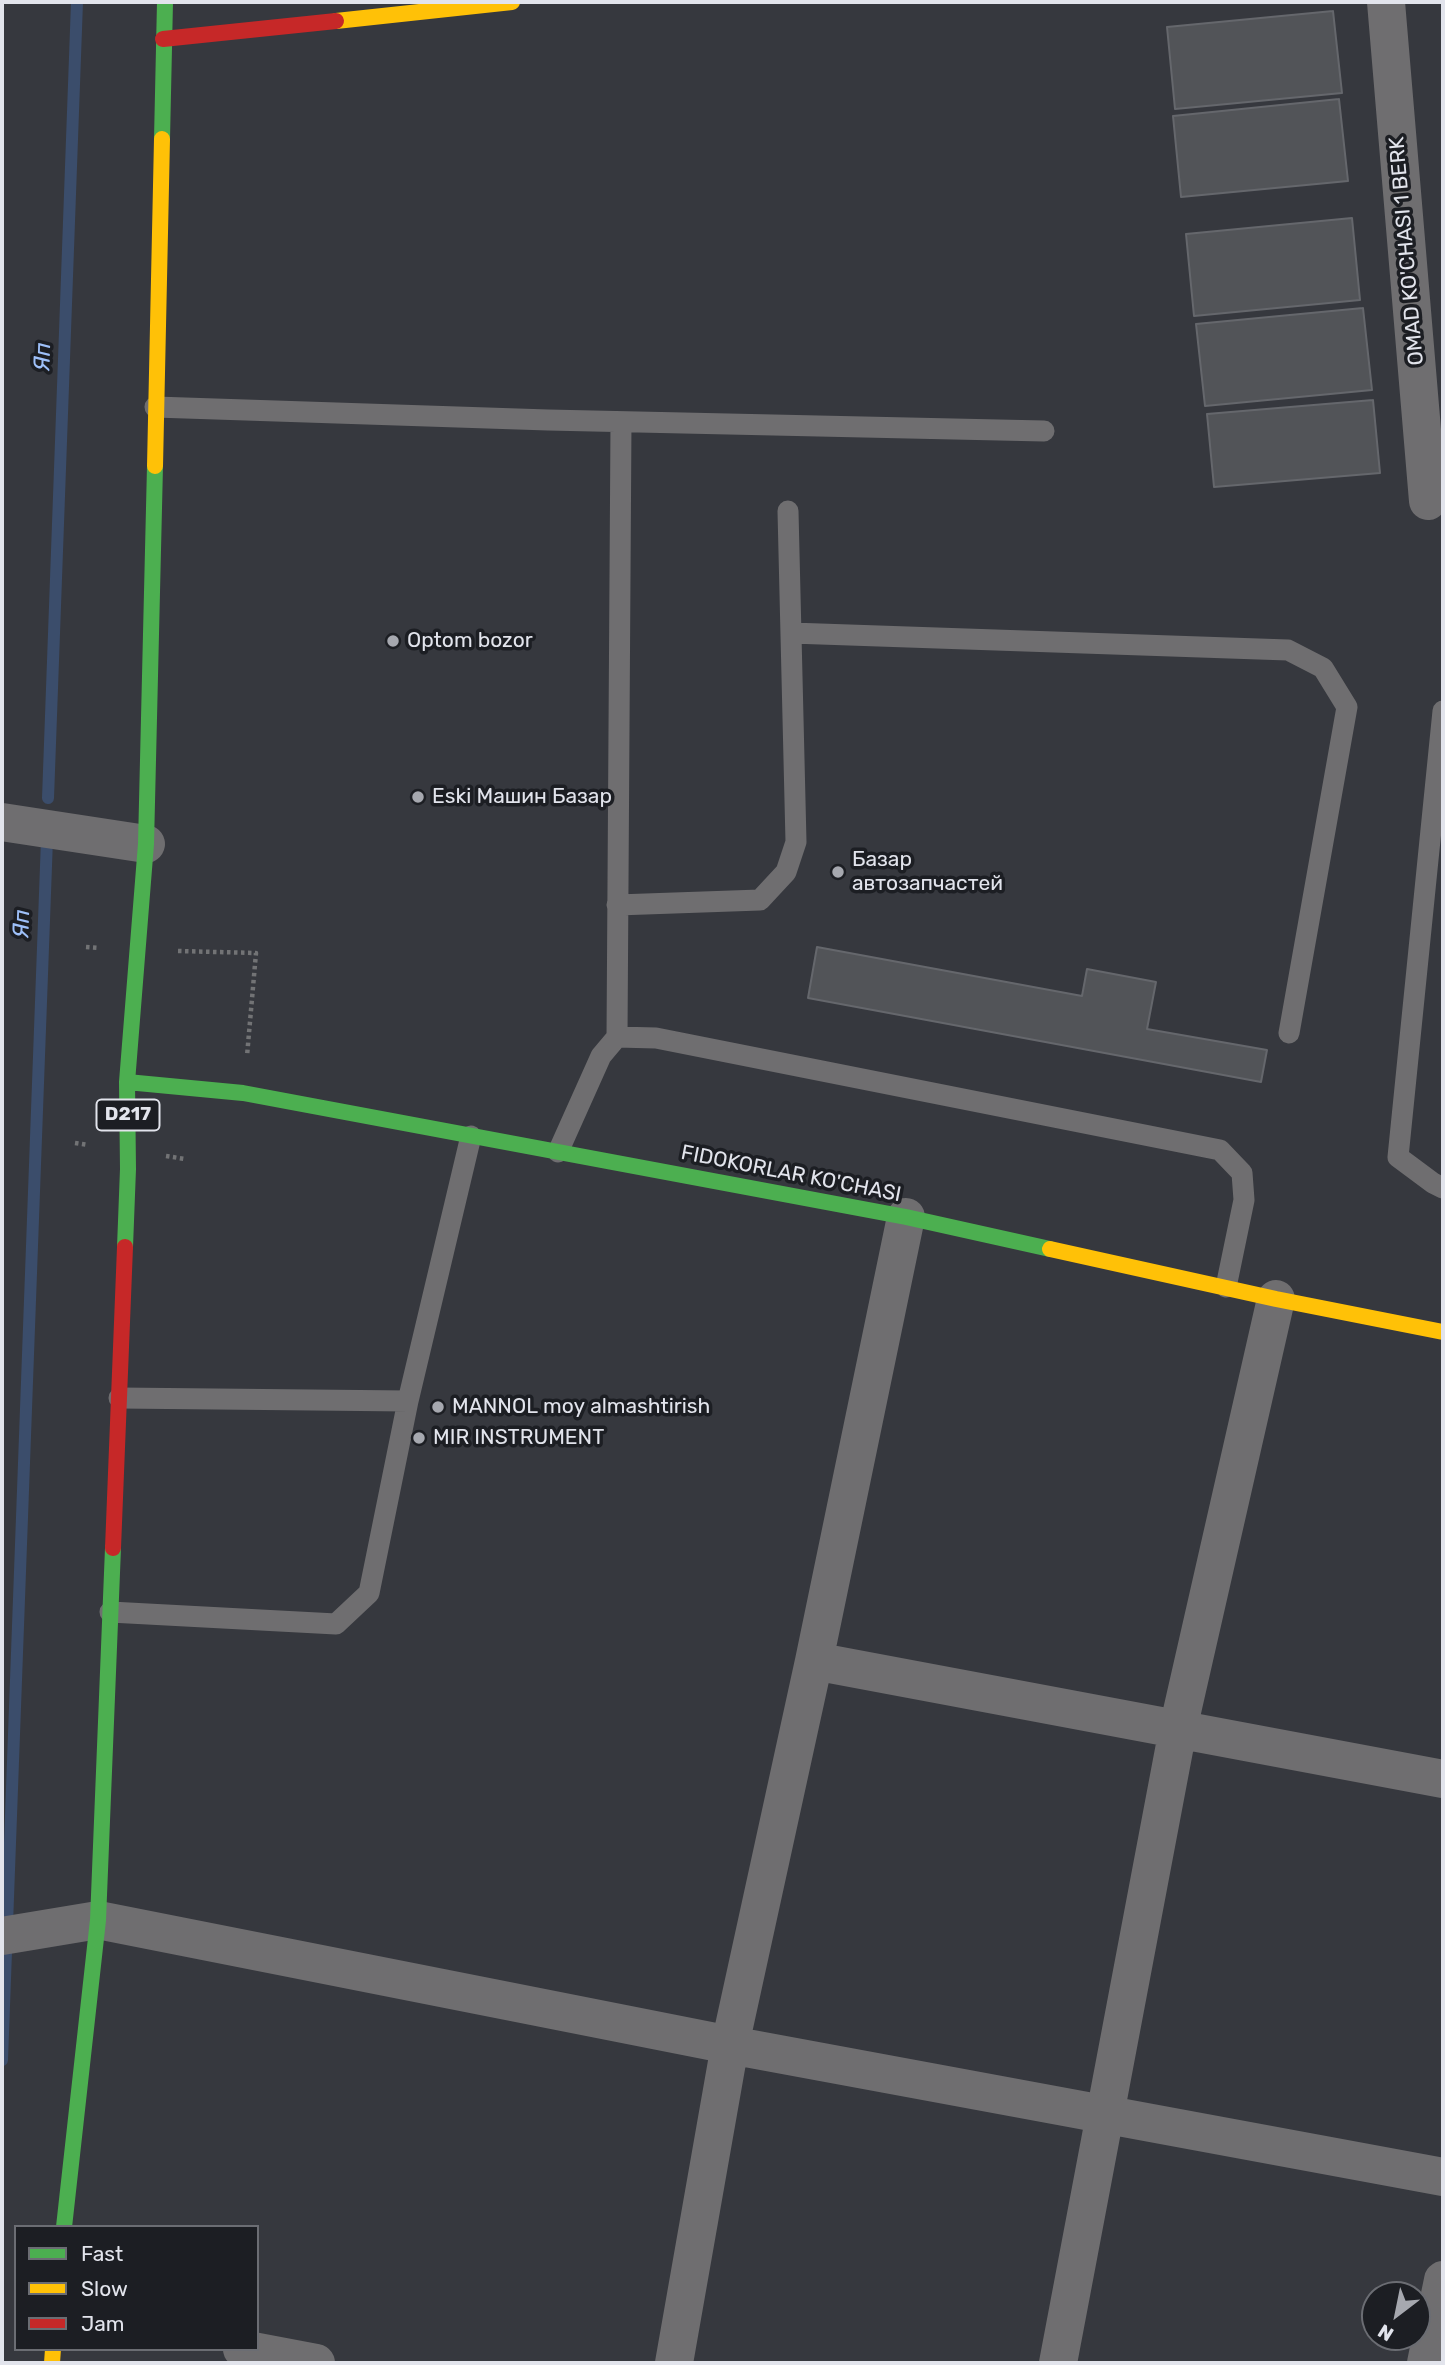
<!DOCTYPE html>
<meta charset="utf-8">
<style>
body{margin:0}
#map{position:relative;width:1445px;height:2365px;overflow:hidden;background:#36383e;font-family:Rubik,sans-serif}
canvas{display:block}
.frame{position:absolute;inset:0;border:4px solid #e2e4ec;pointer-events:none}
.legend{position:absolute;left:14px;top:2225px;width:245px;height:126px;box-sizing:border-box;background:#1c1e23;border:2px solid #6b6d73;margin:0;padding:9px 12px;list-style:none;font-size:21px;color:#e2e4ec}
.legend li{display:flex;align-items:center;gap:14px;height:35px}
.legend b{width:35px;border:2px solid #6b6d73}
.north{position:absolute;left:1361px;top:2281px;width:70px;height:70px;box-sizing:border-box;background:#1c1e23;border:2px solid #6b6d73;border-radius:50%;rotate:212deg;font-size:19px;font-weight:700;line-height:28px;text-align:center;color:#e2e4ec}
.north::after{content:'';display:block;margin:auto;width:24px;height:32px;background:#a6a8af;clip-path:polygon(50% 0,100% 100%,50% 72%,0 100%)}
</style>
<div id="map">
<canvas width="1445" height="2365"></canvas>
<div class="frame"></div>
<ul class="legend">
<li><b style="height:9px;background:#4caf50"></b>Fast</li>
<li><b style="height:9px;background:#ffc107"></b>Slow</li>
<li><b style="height:9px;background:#c62828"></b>Jam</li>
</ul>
<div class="north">N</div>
</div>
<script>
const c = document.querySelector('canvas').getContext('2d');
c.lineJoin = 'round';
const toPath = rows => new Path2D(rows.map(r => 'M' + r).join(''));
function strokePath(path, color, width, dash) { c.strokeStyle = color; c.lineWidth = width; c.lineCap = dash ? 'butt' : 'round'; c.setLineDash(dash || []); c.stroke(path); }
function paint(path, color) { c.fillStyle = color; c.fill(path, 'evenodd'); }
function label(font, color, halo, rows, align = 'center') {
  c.font = font + ' Rubik,sans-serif'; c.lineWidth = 7; c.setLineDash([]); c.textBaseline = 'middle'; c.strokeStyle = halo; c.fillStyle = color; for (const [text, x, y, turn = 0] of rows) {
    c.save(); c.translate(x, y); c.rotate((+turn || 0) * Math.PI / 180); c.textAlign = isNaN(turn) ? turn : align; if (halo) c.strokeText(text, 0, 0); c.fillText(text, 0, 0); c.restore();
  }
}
const stream = toPath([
 [48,798,77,2],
 [2,2060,47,839]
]);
const building = toPath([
 [1333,11,1342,93,1175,109,1167,27,1333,11],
 [1339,99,1348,181,1181,197,1173,116,1339,99],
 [1352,218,1360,300,1194,316,1186,234,1352,218],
 [1363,308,1372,390,1205,406,1196,324,1363,308],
 [1373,400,1380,473,1214,487,1207,414,1373,400],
 [817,947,1082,996,1087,969,1156,982,1147,1029,1267,1050,1261,1082,808,998,817,947]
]);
const path = toPath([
 [86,947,99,948],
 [178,951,256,953,247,1056],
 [75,1143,88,1145],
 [166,1156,185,1159]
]);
const lane = toPath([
 [155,407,548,420,1044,431],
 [791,633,1288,650,1323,668,1347,707,1289,1033],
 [1443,711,1398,1157,1433,1183,1443,1188],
 [617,905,760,900,786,872,796,842,788,511],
 [617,1037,621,422],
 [558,1152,601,1056,617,1037,656,1038,1220,1150,1242,1173,1244,1200,1226,1287],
 [119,1398,408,1401],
 [110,1612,336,1624,369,1593,408,1401,471,1136]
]);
const street = toPath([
 [1386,2,1428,501],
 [2,822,146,844],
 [814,1661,1443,1779],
 [2,1936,98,1920,730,2045,1443,2177],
 [242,2349,316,2363],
 [674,2363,730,2045,814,1661,906,1217],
 [1058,2363,1178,1729,1276,1299],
 [1426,2363,1443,2280]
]);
const fast = toPath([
 [162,139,165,2],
 [127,1082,243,1093,906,1217,1050,1249],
 [125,1247,128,1169,127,1082,146,844,155,466],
 [64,2227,98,1920,113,1548]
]);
const slow = toPath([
 [336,21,512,2],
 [155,466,162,139],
 [1050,1249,1276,1299,1443,1332],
 [52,2363,53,2349]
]);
const jam = toPath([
 [163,39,336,21],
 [113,1548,125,1247]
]);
const markers = [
 [393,641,7,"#a6a8af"],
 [418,797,7,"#a6a8af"],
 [838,872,7,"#a6a8af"],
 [438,1407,7,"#a6a8af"],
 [419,1438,7,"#a6a8af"]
];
const shields = [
 [128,1115,63]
];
const shieldNames = [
 ["D217",128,1115]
];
const streetNames = [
 ["OMAD KO'CHASI 1 BERK",1407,251,-95],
 ["FIDOKORLAR KO'CHASI",791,1174,11]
];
const poiNames = [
 ["Optom bozor",407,641],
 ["Eski Машин Базар",432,797],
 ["Базар",852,860],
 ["автозапчастей",852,884],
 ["MANNOL moy almashtirish",452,1407],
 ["MIR INSTRUMENT",433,1438]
];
const waterNames = [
 ["Яп",43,357,-88],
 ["Яп",22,924,-88]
];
strokePath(stream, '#3b4d6b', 12);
paint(building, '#525458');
strokePath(building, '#65676c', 2);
strokePath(path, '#727375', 4.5, [3.5, 3.5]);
strokePath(lane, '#6f6e70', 21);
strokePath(street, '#6f6e70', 38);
strokePath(fast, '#4caf50', 16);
strokePath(slow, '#ffc107', 16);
strokePath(jam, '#c62828', 16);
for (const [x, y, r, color] of markers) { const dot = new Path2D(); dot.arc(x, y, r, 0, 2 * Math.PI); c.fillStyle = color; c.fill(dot); strokePath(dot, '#1c1e23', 2.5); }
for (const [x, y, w] of shields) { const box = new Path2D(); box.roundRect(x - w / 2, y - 15.5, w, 31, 5); c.fillStyle = '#1c1e23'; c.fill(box); strokePath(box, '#e2e4ec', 2); }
label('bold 19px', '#e2e4ec', null, shieldNames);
label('21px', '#e2e4ec', '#1c1e23', streetNames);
label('21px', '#e2e4ec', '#1c1e23', poiNames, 'left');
label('italic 23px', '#9ec0f9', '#1c1e23', waterNames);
</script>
